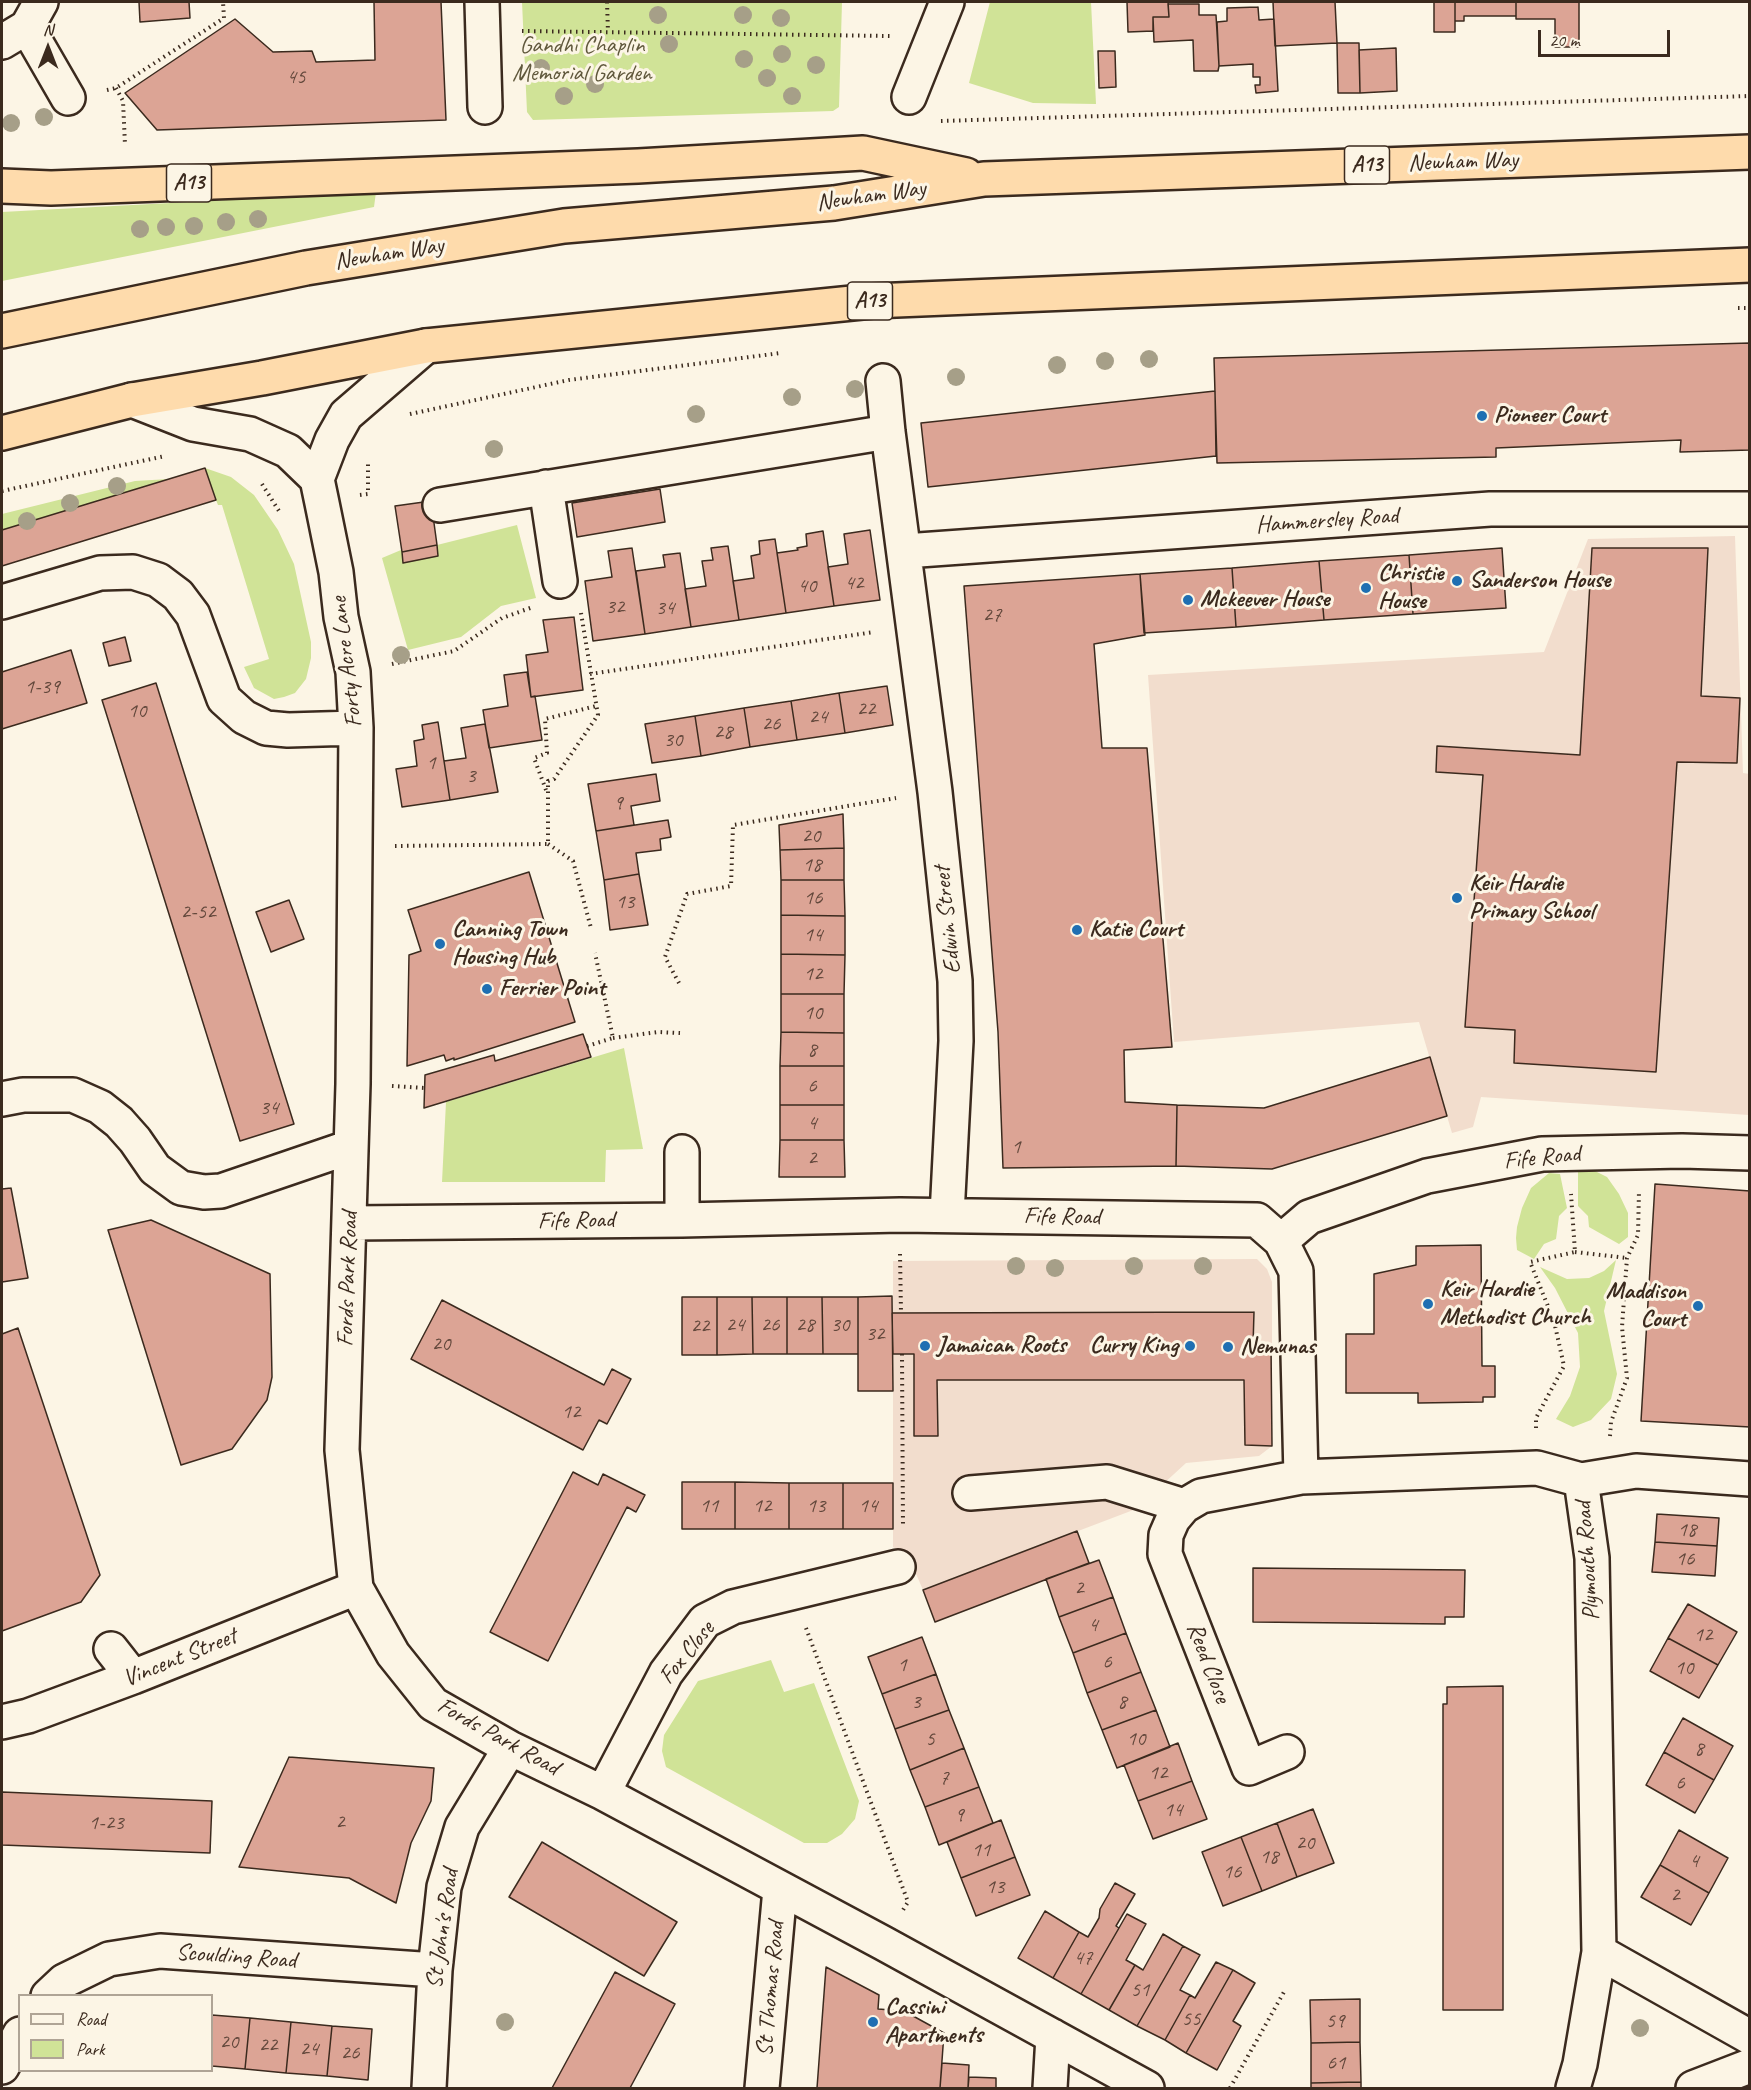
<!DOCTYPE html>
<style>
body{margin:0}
#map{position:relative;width:1751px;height:2090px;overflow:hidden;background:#fcf5e5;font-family:Caveat,sans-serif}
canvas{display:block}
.frame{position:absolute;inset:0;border:3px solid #3b2a1e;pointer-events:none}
.legend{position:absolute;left:18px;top:1994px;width:195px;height:78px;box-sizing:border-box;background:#fcf5e5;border:2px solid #afa495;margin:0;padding:8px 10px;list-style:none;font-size:18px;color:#3b2a1e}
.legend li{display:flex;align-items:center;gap:12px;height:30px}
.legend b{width:30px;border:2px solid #afa495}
.north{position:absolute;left:18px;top:18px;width:60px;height:60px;-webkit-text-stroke:4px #fcf5e5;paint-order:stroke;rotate:0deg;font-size:16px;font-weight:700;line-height:24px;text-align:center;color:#3b2a1e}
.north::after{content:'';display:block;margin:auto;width:21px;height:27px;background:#3b2a1e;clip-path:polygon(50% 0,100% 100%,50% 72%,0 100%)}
.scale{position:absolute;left:1538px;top:30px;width:132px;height:27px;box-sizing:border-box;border:3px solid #3b2a1e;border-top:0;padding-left:8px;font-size:18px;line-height:21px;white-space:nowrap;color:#3b2a1e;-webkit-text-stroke:4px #fcf5e5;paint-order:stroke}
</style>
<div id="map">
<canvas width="1751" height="2090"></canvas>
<div class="frame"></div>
<ul class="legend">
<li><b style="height:8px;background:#fcf5e5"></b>Road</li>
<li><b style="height:16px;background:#d0e397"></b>Park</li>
</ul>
<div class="north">N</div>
<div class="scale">20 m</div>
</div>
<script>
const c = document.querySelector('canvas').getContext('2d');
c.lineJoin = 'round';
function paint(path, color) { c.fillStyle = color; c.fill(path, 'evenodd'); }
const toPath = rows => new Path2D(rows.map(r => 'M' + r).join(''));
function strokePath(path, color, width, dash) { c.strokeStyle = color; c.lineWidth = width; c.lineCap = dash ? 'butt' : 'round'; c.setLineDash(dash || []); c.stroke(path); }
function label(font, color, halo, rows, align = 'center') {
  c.font = font + ' Caveat,sans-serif'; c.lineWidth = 6; c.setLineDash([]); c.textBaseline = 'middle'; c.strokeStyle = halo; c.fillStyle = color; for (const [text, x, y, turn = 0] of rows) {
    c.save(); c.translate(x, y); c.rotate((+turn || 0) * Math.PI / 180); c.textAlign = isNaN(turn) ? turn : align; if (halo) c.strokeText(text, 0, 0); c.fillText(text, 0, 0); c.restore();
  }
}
const built = toPath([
 [1735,536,1743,773,1750,774,1749,1115,1481,1097,1473,1127,1452,1133,1419,1022,1174,1042,1148,675,1544,652,1588,539],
 [1257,1259,1267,1269,1272,1282,1272,1446,1259,1456,1186,1463,1136,1509,923,1590,908,1555,893,1547,893,1261]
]);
const green = toPath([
 [522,2,842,2,839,107,833,111,533,120,527,112],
 [990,2,1091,2,1096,104,1033,103,969,83],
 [376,192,374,207,2,281,2,212],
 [205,468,231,477,254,495,278,530,294,564,311,642,311,658,306,679,295,693,284,697,274,699,254,688,244,667,269,659,222,505,218,505,216,500],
 [169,479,2,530,2,514,135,481],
 [517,525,536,598,501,606,461,637,408,650,382,558,401,550,402,552,437,545],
 [624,1048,643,1149,606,1150,605,1182,442,1182,446,1102],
 [1578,1169,1595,1171,1607,1177,1619,1194,1628,1213,1628,1237,1619,1244,1589,1227,1588,1216,1578,1206],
 [1549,1173,1560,1174,1567,1208,1559,1216,1556,1239,1544,1244,1534,1259,1517,1250,1516,1238,1517,1227,1522,1208,1531,1188],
 [1616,1260,1604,1311,1617,1374,1611,1399,1591,1420,1573,1427,1556,1419,1570,1396,1580,1367,1578,1333,1555,1288,1540,1267,1567,1279,1589,1278,1604,1271],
 [771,1660,784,1692,814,1683,859,1801,855,1819,842,1834,827,1843,804,1843,666,1767,662,1751,664,1735,698,1681]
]);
const building = toPath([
 [139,2,189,2,190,18,140,22,139,2],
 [374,2,441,2,446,120,157,130,125,93,235,19,273,52,312,51,316,62,375,60,374,2],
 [1127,2,1168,2,1169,17,1153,17,1153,31,1128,32,1127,2],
 [1273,2,1335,2,1337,43,1275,46,1273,2],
 [1434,2,1455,2,1455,32,1434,32,1434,2],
 [1455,2,1516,2,1516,16,1464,16,1464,21,1455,21,1455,2],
 [1516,2,1579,2,1579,47,1555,47,1555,19,1516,19,1516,2],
 [1168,4,1199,4,1199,15,1216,15,1219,66,1218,71,1194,71,1193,40,1154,42,1153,17,1169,17,1168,4],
 [1258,7,1259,20,1274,19,1278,91,1256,93,1255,85,1260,85,1260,77,1253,77,1253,64,1219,66,1217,22,1227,21,1227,8,1258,7],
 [1337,43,1359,43,1360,93,1338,93,1337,43],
 [1396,48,1397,91,1360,93,1359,50,1396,48],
 [1098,51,1115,51,1116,87,1099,88,1098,51],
 [1750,343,1750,450,1680,452,1681,440,1496,448,1496,457,1217,463,1214,358,1750,343],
 [1215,391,1216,456,928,487,921,423,1215,391],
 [205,468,216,500,2,566,2,530,205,468],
 [660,489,665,522,577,537,572,503,660,489],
 [431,501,437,545,402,552,395,506,431,501],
 [870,530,880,600,834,606,828,567,848,564,844,534,870,530],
 [823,531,834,606,786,613,777,553,798,550,797,548,807,546,806,534,823,531],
 [775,539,786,613,739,620,733,581,754,578,751,556,760,554,759,541,775,539],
 [437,545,438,556,403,563,402,552,437,545],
 [728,546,739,620,691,627,685,589,706,586,702,561,713,560,711,548,728,546],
 [632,548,645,634,593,641,585,581,612,577,608,551,632,548],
 [1502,548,1506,608,1413,614,1409,555,1502,548],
 [1592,548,1708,548,1701,696,1740,698,1737,763,1677,762,1656,1072,1514,1063,1515,1030,1465,1027,1483,775,1436,772,1437,746,1580,755,1592,548],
 [680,553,691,627,645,634,636,571,665,567,663,555,680,553],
 [1409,555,1413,614,1324,620,1319,561,1409,555],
 [1319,561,1324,620,1236,627,1232,568,1319,561],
 [1232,568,1236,627,1144,633,1140,574,1232,568],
 [1140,574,1145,635,1094,644,1102,748,1147,748,1172,1047,1124,1050,1125,1102,1177,1105,1176,1166,1003,1168,998,1032,964,586,1140,574],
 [574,617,583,690,531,697,526,655,548,652,543,620,574,617],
 [125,637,131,661,109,666,103,643,125,637],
 [71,650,87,703,2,729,2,672,71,650],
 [527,672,531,697,535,696,542,740,489,748,483,710,508,706,504,675,527,672],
 [156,683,294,1124,240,1141,102,700,156,683],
 [887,686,893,725,845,733,839,693,887,686],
 [839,693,845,733,797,740,791,701,839,693],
 [791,701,797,740,750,747,744,708,791,701],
 [744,708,750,747,701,756,695,716,744,708],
 [695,716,701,756,652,763,645,724,695,716],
 [438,722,450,800,402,807,396,769,417,766,414,741,424,739,422,725,438,722],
 [485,724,498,792,450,800,444,761,466,758,461,728,485,724],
 [656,774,660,801,631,806,634,825,596,831,588,784,656,774],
 [843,814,844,848,780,850,779,825,843,814],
 [668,820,671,837,660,839,661,850,636,853,639,874,604,880,596,831,668,820],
 [844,848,844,880,781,880,780,850,844,848],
 [529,872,575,1022,454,1060,454,1058,446,1061,444,1055,407,1066,409,955,421,951,408,910,529,872],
 [639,874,648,925,610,930,604,880,639,874],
 [781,880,844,880,845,916,781,915,781,880],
 [289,900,304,939,271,952,256,912,289,900],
 [781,915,845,916,845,955,781,954,781,915],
 [781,954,845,955,844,994,781,994,781,954],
 [781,994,844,994,844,1033,781,1032,781,994],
 [781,1032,844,1033,844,1066,780,1066,781,1032],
 [583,1034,591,1057,424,1108,425,1075,494,1055,495,1061,583,1034],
 [1430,1057,1447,1116,1272,1169,1176,1166,1177,1105,1264,1108,1430,1057],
 [780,1066,844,1066,844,1105,780,1105,780,1066],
 [780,1105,844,1105,844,1140,780,1140,780,1105],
 [780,1140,844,1140,845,1177,779,1177,780,1140],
 [1655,1184,1750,1191,1750,1427,1641,1421,1655,1184],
 [11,1188,28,1278,2,1282,2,1189,11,1188],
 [151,1220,270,1274,272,1377,267,1400,232,1449,181,1465,108,1230,151,1220],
 [1481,1245,1482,1366,1495,1366,1495,1397,1483,1397,1483,1402,1418,1403,1418,1393,1346,1393,1346,1334,1374,1334,1374,1274,1416,1265,1416,1246,1481,1245],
 [892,1296,893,1391,858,1391,858,1297,892,1296],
 [682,1297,717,1297,717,1355,682,1355,682,1297],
 [717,1297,752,1297,753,1354,717,1355,717,1297],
 [752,1297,787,1297,787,1354,753,1354,752,1297],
 [787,1297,822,1297,823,1354,787,1354,787,1297],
 [822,1297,858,1297,858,1354,823,1354,822,1297],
 [442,1300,604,1385,612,1369,631,1379,607,1424,599,1420,583,1450,411,1359,442,1300],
 [1254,1312,1253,1346,1271,1346,1272,1446,1245,1445,1244,1380,937,1380,938,1436,914,1436,914,1354,893,1354,892,1313,1254,1312],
 [18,1328,100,1575,81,1602,2,1631,2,1334,18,1328],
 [573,1472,598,1485,603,1474,645,1495,636,1512,627,1507,548,1661,490,1632,573,1472],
 [682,1482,735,1482,735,1529,682,1529,682,1482],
 [735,1482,789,1483,789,1529,735,1529,735,1482],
 [789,1483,843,1483,843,1529,789,1529,789,1483],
 [843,1483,893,1483,893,1529,843,1529,843,1483],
 [1657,1514,1719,1518,1717,1546,1655,1542,1657,1514],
 [1077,1531,1089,1563,935,1622,923,1590,1077,1531],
 [1655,1542,1717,1546,1715,1576,1652,1572,1655,1542],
 [1099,1560,1113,1597,1059,1617,1046,1579,1099,1560],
 [1253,1568,1465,1570,1464,1617,1445,1617,1445,1624,1253,1622,1253,1568],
 [1113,1597,1126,1633,1073,1653,1059,1617,1113,1597],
 [1688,1604,1737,1632,1718,1665,1668,1638,1688,1604],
 [1126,1633,1141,1672,1087,1693,1073,1653,1126,1633],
 [922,1637,936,1674,882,1694,868,1657,922,1637],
 [1668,1638,1718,1665,1699,1698,1650,1671,1668,1638],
 [1141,1672,1156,1710,1102,1730,1087,1693,1141,1672],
 [936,1674,949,1710,895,1729,882,1694,936,1674],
 [1503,1686,1503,2010,1443,2010,1443,1704,1447,1704,1447,1687,1503,1686],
 [949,1710,964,1748,910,1770,895,1729,949,1710],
 [1156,1710,1170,1747,1117,1768,1102,1730,1156,1710],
 [1683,1718,1733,1746,1714,1780,1664,1752,1683,1718],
 [1178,1743,1192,1781,1138,1801,1124,1765,1178,1743],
 [964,1748,979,1787,925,1807,910,1770,964,1748],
 [1664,1752,1714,1780,1695,1813,1646,1785,1664,1752],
 [289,1757,434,1768,431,1801,411,1843,396,1903,349,1878,239,1867,289,1757],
 [1192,1781,1207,1819,1153,1839,1138,1801,1192,1781],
 [979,1787,993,1823,939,1845,925,1807,979,1787],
 [2,1792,212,1801,210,1853,2,1845,2,1792],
 [1313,1809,1334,1863,1297,1877,1277,1823,1313,1809],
 [1001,1820,1015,1857,961,1878,947,1842,1001,1820],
 [1277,1823,1297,1877,1262,1891,1241,1837,1277,1823],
 [1679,1830,1728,1858,1709,1893,1660,1865,1679,1830],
 [1241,1837,1262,1891,1223,1906,1202,1852,1241,1837],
 [542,1842,677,1922,644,1976,509,1897,542,1842],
 [1015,1857,1030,1895,976,1916,961,1878,1015,1857],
 [1660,1865,1709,1893,1691,1925,1641,1897,1660,1865],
 [1115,1883,1135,1894,1116,1926,1119,1928,1081,1994,1053,1978,1079,1932,1088,1937,1099,1918,1100,1909,1115,1883],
 [1045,1911,1079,1932,1053,1978,1018,1958,1045,1911],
 [1127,1914,1146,1924,1126,1960,1135,1965,1109,2010,1081,1994,1127,1914],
 [1163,1934,1183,1946,1137,2026,1109,2010,1135,1965,1143,1970,1163,1934],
 [1183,1946,1200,1955,1180,1990,1190,1995,1165,2040,1137,2026,1183,1946],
 [1216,1962,1233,1970,1186,2053,1165,2040,1190,1995,1195,1998,1216,1962],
 [826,1967,879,1995,878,2009,904,2011,944,2033,940,2088,817,2088,826,1967],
 [1233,1970,1255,1983,1233,2021,1241,2026,1217,2070,1186,2053,1233,1970],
 [615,1972,675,2004,630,2088,552,2088,615,1972],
 [1360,1999,1360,2042,1311,2043,1310,2000,1360,1999],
 [212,2015,250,2018,245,2069,212,2066,212,2015],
 [250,2018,291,2022,286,2073,245,2069,250,2018],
 [291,2022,332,2026,327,2076,286,2073,291,2022],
 [332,2026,372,2029,368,2080,327,2076,332,2026],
 [1360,2042,1361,2082,1311,2083,1311,2043,1360,2042],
 [942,2063,969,2065,968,2088,940,2088,942,2063],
 [969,2077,996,2078,996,2088,968,2088,969,2077],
 [1361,2082,1361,2088,1311,2088,1311,2083,1361,2082]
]);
const path = toPath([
 [607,2,608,32],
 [522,31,890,36],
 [116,88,123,101,125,145],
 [107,90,116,88,224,18,223,2],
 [941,121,1750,96],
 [1738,308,1750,308],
 [410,414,569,380,781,353],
 [262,484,279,511,282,510],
 [2,491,165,456],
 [360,495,368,494,368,461],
 [392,664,454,651,502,618,533,607],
 [590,674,874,632],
 [546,790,534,758,547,753,545,719,596,706],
 [548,844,573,861,591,928],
 [395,846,548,844,548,781,554,779,598,715,581,613],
 [679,983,665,957,687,894,731,886,733,825,896,798],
 [613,1038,658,1032,680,1033],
 [587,1046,613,1038,595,953],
 [392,1086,425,1088],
 [1575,1252,1627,1258],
 [900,1254,901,1313],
 [902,1354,903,1528],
 [1536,1428,1536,1418,1564,1366,1554,1321,1530,1262,1575,1252,1571,1194],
 [1610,1436,1611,1422,1627,1378,1622,1327,1627,1258,1638,1235,1639,1191],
 [806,1628,908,1902,903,1910],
 [1230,2088,1284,1992]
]);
const minor = toPath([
 [482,2,485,107],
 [27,27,68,98],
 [2,42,27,27,41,2],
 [909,97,947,2],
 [883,381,888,432,935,792,955,981,956,1041,947,1215],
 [132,400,193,424,250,434,288,451,317,479,322,503,336,572,341,617,353,672,356,728,353,1084,342,1450,356,1588,393,1654,433,1704,510,1748,603,1793,883,1943,1147,2088],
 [317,479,332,440,346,415,426,346],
 [546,487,560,581],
 [440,505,888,432],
 [905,551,1490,509,1750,509],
 [2,602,100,573,133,572,158,580,178,595,193,615,224,699,244,717,266,728,288,730,356,728],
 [2,1099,23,1095,73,1095,100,1107,119,1122,135,1140,155,1169,181,1188,204,1192,221,1191,350,1147],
 [682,1152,682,1220],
 [350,1223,682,1220,900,1215,1257,1220,1281,1241,1296,1271,1301,1477],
 [1281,1241,1309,1217,1427,1176,1542,1154,1682,1151,1750,1153],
 [1581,1480,1636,1471,1750,1479],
 [970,1493,1107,1482,1184,1506],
 [111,1649,133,1677],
 [2,1722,28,1716,133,1677,356,1588],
 [1287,1752,1249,1768,1165,1554,1166,1535,1173,1519,1184,1506,1201,1496,1301,1477,1537,1468,1581,1480,1592,1558,1599,1952,1580,2064,1573,2088],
 [603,1793,666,1673,705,1621,733,1607,898,1567],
 [1599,1952,1750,2037],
 [48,1996,64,1981,109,1959,160,1951,435,1970],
 [2,2067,20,2034],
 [429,2088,435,1970,444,1887,462,1827,510,1748],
 [762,2088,780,1889],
 [1050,2088,1053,2036],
 [1693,2088,1750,2066]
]);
const highway = toPath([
 [2,186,51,188,377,176,638,166,863,153,966,175],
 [2,331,306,268,564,226,834,203,984,179,1750,152],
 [2,433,132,400,262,378,426,346,872,301,1750,265]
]);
const trees = [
 [658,15],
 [743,15],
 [781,18],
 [669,44],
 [782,54],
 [744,59],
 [816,65],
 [541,68],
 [767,78],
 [595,84],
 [564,96],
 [792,96],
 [44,117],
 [11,123],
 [258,219],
 [226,222],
 [194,226],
 [166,227],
 [140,229],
 [1149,359],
 [1105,361],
 [1057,365],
 [956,377],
 [855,389],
 [792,397],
 [696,414],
 [494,449],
 [117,486],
 [70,503],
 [27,521],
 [401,655],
 [1016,1266],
 [1134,1266],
 [1203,1266],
 [1055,1268],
 [505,2022],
 [1640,2028]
];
const markers = [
 [1482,416,6,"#1f6fb2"],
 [1457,581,6,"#1f6fb2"],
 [1366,588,6,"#1f6fb2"],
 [1188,600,6,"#1f6fb2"],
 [1457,898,6,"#1f6fb2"],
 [1077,930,6,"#1f6fb2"],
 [440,944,6,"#1f6fb2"],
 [487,989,6,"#1f6fb2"],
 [1428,1304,6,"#1f6fb2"],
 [1698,1306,6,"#1f6fb2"],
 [925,1346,6,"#1f6fb2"],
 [1190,1346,6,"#1f6fb2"],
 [1228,1347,6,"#1f6fb2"],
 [873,2022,6,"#1f6fb2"]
];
const numberNames = [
 ["45",296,77],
 ["42",854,583],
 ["40",807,586],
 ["32",615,607],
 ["34",665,608],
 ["27",992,615],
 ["1-39",42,687],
 ["22",866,709],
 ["10",137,711],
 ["24",818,717],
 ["26",771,724],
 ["28",723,732],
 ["30",673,740],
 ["1",431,763],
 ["3",471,776],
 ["9",618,803],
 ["20",811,836],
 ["18",812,865],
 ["16",813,898],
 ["13",625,902],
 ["2-52",198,912],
 ["14",813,935],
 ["12",813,974],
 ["10",813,1013],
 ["8",812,1050],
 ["6",812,1086],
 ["34",269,1108],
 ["4",812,1123],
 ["1",1016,1147],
 ["2",812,1158],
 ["24",735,1325],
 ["26",770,1325],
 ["28",805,1325],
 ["30",840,1325],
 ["22",700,1326],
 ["32",875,1334],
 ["20",441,1344],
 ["12",571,1412],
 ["11",709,1506],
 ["12",762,1506],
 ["13",816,1506],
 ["14",868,1506],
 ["18",1687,1530],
 ["16",1685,1559],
 ["2",1079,1588],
 ["4",1093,1625],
 ["12",1703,1635],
 ["6",1107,1662],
 ["1",902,1665],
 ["10",1684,1668],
 ["3",916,1702],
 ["8",1122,1702],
 ["5",930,1739],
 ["10",1136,1739],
 ["8",1699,1749],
 ["12",1158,1773],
 ["7",944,1778],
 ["6",1680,1783],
 ["14",1173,1810],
 ["9",959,1815],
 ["2",340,1822],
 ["1-23",106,1823],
 ["20",1305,1843],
 ["11",981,1850],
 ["18",1269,1857],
 ["4",1694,1861],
 ["16",1232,1872],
 ["13",995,1887],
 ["2",1675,1895],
 ["47",1083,1958],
 ["51",1140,1990],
 ["55",1191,2019],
 ["59",1335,2021],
 ["20",229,2042],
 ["22",268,2045],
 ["24",309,2049],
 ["26",350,2053],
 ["61",1336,2063]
];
const shields = [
 [1367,165,45],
 [189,183,45],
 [870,301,45]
];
const shieldNames = [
 ["A13",1367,165],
 ["A13",189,183],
 ["A13",870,301]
];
const parkNames = [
 ["Gandhi Chaplin",582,46],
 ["Memorial Garden",582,74]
];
const streetNames = [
 ["Newham Way",1463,162,-2],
 ["Newham Way",871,196,-8],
 ["Newham Way",389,254,-9],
 ["Hammersley Road",1327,521,-4],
 ["Forty Acre Lane",347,662,-97],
 ["Edwin Street",948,920,-96],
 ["Fife Road",1542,1158,-6],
 ["Fife Road",1062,1217,1],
 ["Fife Road",576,1221,-1],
 ["Fords Park Road",348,1279,-88],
 ["Plymouth Road",1588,1561,-94],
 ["Fox Close",687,1653,-51],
 ["Vincent Street",180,1658,-22],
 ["Reed Close",1208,1663,69],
 ["Fords Park Road",498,1737,29],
 ["St John's Road",443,1929,-82],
 ["Scoulding Road",236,1957,4],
 ["St Thomas Road",771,1989,-85]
];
const poiNames = [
 ["Pioneer Court",1494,416],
 ["Christie",1378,574],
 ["House",1378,602],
 ["Sanderson House",1469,581],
 ["Mckeever House",1200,600],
 ["Keir Hardie",1469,884],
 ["Primary School",1469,912],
 ["Canning Town",452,930],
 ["Housing Hub",452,958],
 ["Katie Court",1089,930],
 ["Ferrier Point",499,989],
 ["Keir Hardie",1440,1290],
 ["Methodist Church",1440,1318],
 ["Maddison",1686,1292,"right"],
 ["Court",1686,1320,"right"],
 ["Jamaican Roots",937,1346],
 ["Curry King",1178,1346,"right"],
 ["Nemunas",1240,1347],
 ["Cassini",885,2008],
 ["Apartments",885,2036]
];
paint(built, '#f2ddcd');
paint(green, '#d0e397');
paint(building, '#dca495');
strokePath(building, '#3b2a1e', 1.5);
strokePath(minor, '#3b2a1e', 38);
strokePath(highway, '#3b2a1e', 38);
strokePath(path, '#3b2a1e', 4, [1.5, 4.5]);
strokePath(minor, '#fcf5e5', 33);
strokePath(highway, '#fedbac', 33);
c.fillStyle = '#a69f88';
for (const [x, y] of trees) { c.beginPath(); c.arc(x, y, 9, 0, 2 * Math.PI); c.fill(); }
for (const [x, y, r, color] of markers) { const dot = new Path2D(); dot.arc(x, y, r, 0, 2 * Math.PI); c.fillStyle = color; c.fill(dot); strokePath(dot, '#fcf5e5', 2); }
label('21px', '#63483c', null, numberNames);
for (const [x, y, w] of shields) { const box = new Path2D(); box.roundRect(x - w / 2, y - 19, w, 38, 4.5); c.fillStyle = '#fcf5e5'; c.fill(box); strokePath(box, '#3b2a1e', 1.5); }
label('bold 22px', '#3b2a1e', null, shieldNames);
label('24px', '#60583c', '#fcf5e5', parkNames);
label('24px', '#3b2a1e', '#fcf5e5', streetNames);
label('bold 24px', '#3b2a1e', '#fcf5e5', poiNames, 'left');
</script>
